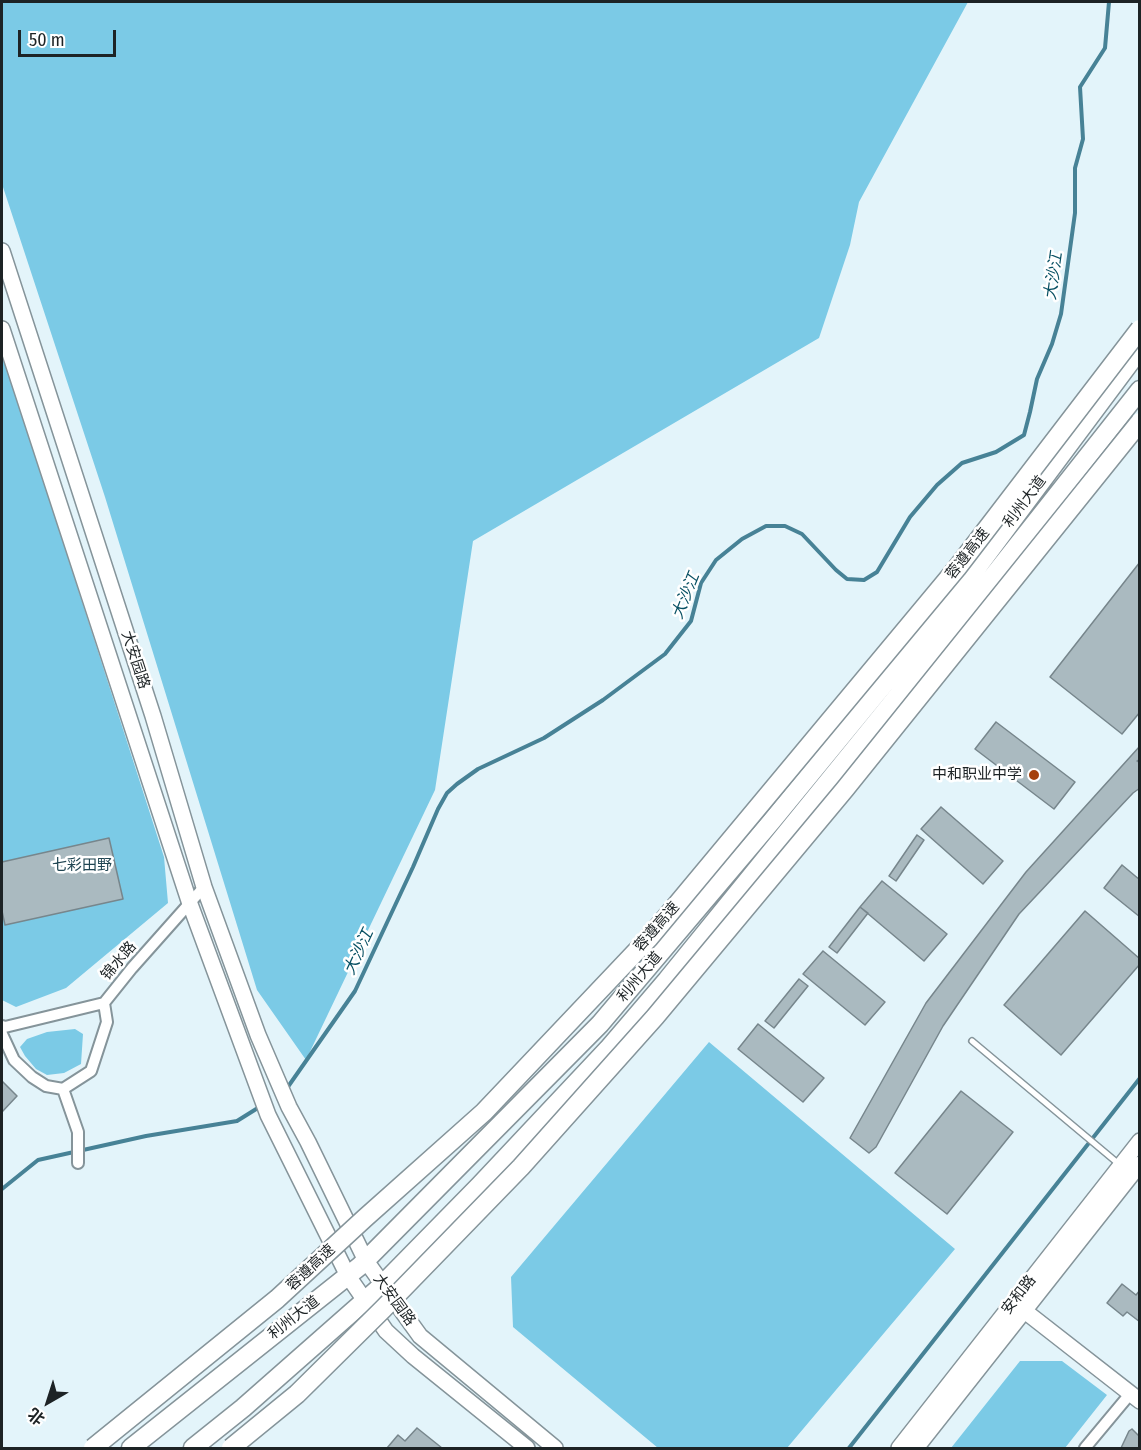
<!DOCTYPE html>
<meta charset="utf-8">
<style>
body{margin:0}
#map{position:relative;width:1141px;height:1450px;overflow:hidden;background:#e3f4fa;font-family:"Fira Sans Condensed","Noto Sans SC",sans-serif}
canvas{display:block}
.frame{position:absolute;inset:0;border:3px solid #1d2325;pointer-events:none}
.north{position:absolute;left:18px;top:1372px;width:60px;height:60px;-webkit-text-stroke:4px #fff;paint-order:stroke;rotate:219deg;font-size:16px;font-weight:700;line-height:24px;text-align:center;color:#1d2325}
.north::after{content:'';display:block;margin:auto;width:21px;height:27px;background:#1d2325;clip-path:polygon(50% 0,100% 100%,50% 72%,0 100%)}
.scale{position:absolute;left:18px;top:30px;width:98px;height:27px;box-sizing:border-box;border:3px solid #1d2325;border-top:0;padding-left:8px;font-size:18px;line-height:21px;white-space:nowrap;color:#1d2325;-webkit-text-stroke:4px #fff;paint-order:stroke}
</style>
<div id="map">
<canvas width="1141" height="1450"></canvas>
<div class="frame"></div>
<div class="north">北</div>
<div class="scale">50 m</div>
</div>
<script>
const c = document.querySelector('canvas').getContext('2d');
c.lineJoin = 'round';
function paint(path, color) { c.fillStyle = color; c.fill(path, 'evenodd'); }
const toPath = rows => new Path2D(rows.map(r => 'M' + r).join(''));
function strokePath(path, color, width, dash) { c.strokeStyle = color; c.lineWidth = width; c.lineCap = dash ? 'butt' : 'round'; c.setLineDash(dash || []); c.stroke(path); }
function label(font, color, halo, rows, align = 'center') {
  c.font = font + ' "Fira Sans Condensed","Noto Sans SC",sans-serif'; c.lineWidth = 5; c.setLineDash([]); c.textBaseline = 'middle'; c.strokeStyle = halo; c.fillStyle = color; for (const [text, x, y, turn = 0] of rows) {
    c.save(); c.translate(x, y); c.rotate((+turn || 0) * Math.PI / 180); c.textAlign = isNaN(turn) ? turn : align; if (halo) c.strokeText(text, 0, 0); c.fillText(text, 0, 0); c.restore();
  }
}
const green = toPath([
 [2,2,968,2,859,202,850,245,819,338,473,541,435,790,306,1060,257,990,105,497,2,184],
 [2,352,164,857,168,903,66,988,16,1007,2,1000],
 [75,1029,83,1034,81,1064,64,1073,47,1075,36,1069,25,1056,20,1047,27,1039,47,1032],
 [709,1042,955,1249,787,1448,658,1448,513,1327,511,1277],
 [1020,1361,1062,1361,1107,1395,1065,1448,951,1448]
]);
const stream = toPath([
 [285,1091,355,991,413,867,438,809,447,793,457,784,478,769,544,738,603,700,665,654,691,621,701,583,716,560,742,539,766,526,785,526,802,534,836,570,847,579,864,580,877,572,910,517,937,485,962,463,996,452,1024,435,1030,412,1037,379,1052,344,1061,314,1075,213,1075,168,1083,139,1080,87,1105,48,1109,2],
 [2,1189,38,1160,146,1136,237,1121,261,1106],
 [849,1448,1140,1078]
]);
const building = toPath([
 [1140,562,1140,712,1122,734,1050,677,1140,562],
 [996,722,1075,782,1054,809,975,749,996,722],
 [1140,746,1140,759,1137,761,1140,763,1140,788,1133,793,1019,914,943,1026,876,1147,869,1153,850,1138,926,1003,1026,872,1140,746],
 [941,807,1003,861,983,884,921,829,941,807],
 [917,835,924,840,896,881,889,876,917,835],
 [109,838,123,899,5,925,2,911,2,862,109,838],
 [1122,865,1140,880,1140,917,1104,888,1122,865],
 [882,881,947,934,924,961,860,907,882,881],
 [860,907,868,913,837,953,829,947,860,907],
 [1085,911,1140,959,1140,964,1061,1055,1004,1005,1085,911],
 [823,951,885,1002,865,1025,803,974,823,951],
 [799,979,808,986,774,1028,765,1021,799,979],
 [758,1024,824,1078,803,1102,738,1049,758,1024],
 [2,1081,17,1096,2,1112,2,1081],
 [961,1091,1013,1132,947,1214,895,1173,961,1091],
 [1122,1284,1136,1295,1140,1290,1140,1322,1127,1312,1123,1316,1107,1303,1122,1284],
 [417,1428,442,1448,387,1448,398,1435,405,1441,417,1428],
 [1132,1429,1140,1437,1140,1448,1121,1448,1129,1431,1132,1429]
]);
const lane = toPath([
 [972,1041,1120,1165]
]);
const street = toPath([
 [2,1026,5,1027,104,1003,132,968,204,887],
 [2,1034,14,1060,32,1077,46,1086,63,1089,91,1071,107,1022,104,1003],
 [63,1089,78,1132,78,1163],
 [1085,1448,1130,1394]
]);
const secondary = toPath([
 [2,251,153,716,204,887,258,1035,289,1107,308,1142,366,1261,420,1336,555,1448],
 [2,329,190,904,268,1115,348,1276,386,1331,413,1356,527,1448],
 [1017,1305,1140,1401],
 [899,1448,1140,1141],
 [916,1448,1140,1164]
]);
const highway = toPath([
 [131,1448,360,1266,600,1024,771,822,949,605,1140,349],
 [193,1448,243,1408,377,1290,480,1185,608,1049,667,980,927,660,1140,390]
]);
const highwayBridge = toPath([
 [93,1448,277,1299,365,1218,484,1112,649,938,957,568,1140,329],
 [231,1448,297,1394,383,1309,521,1167,655,1017,845,789,1140,422]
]);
const markers = [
 [1034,775,6,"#a5410c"]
];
const streetNames = [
 ["利州大道",1025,502,-53],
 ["蓉遵高速",968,554,-52],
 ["大安园路",135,660,72],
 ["蓉遵高速",657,927,-49],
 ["锦水路",119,961,-50],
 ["利州大道",640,977,-50],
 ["蓉遵高速",311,1268,-43],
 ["安和路",1019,1295,-52],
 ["大安园路",394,1300,54],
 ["利州大道",294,1318,-38]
];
const poiNames = [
 ["中和职业中学",1022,775]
];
const parkNames = [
 ["七彩田野",82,866]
];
const waterNames = [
 ["大沙江",1054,276,-82],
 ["大沙江",686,596,-68],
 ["大沙江",359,952,-65]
];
paint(green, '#7bcae6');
strokePath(stream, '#478296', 4);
paint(building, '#aabac0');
strokePath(building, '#77868c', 1.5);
strokePath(lane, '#85949a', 8);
strokePath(street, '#85949a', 14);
strokePath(secondary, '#85949a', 18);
strokePath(highway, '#85949a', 21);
strokePath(lane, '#fff', 5);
strokePath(street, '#fff', 10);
strokePath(secondary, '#fff', 15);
strokePath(highway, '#fff', 18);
strokePath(highwayBridge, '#85949a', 21, []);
strokePath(highwayBridge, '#fff', 18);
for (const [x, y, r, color] of markers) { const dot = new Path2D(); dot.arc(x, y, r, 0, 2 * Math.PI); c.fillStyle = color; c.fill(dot); strokePath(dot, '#fff', 2); }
label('15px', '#1d2325', '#fff', streetNames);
label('15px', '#1d2325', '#fff', poiNames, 'right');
label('15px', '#214653', '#fff', parkNames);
label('italic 16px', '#075063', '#fff', waterNames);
</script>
